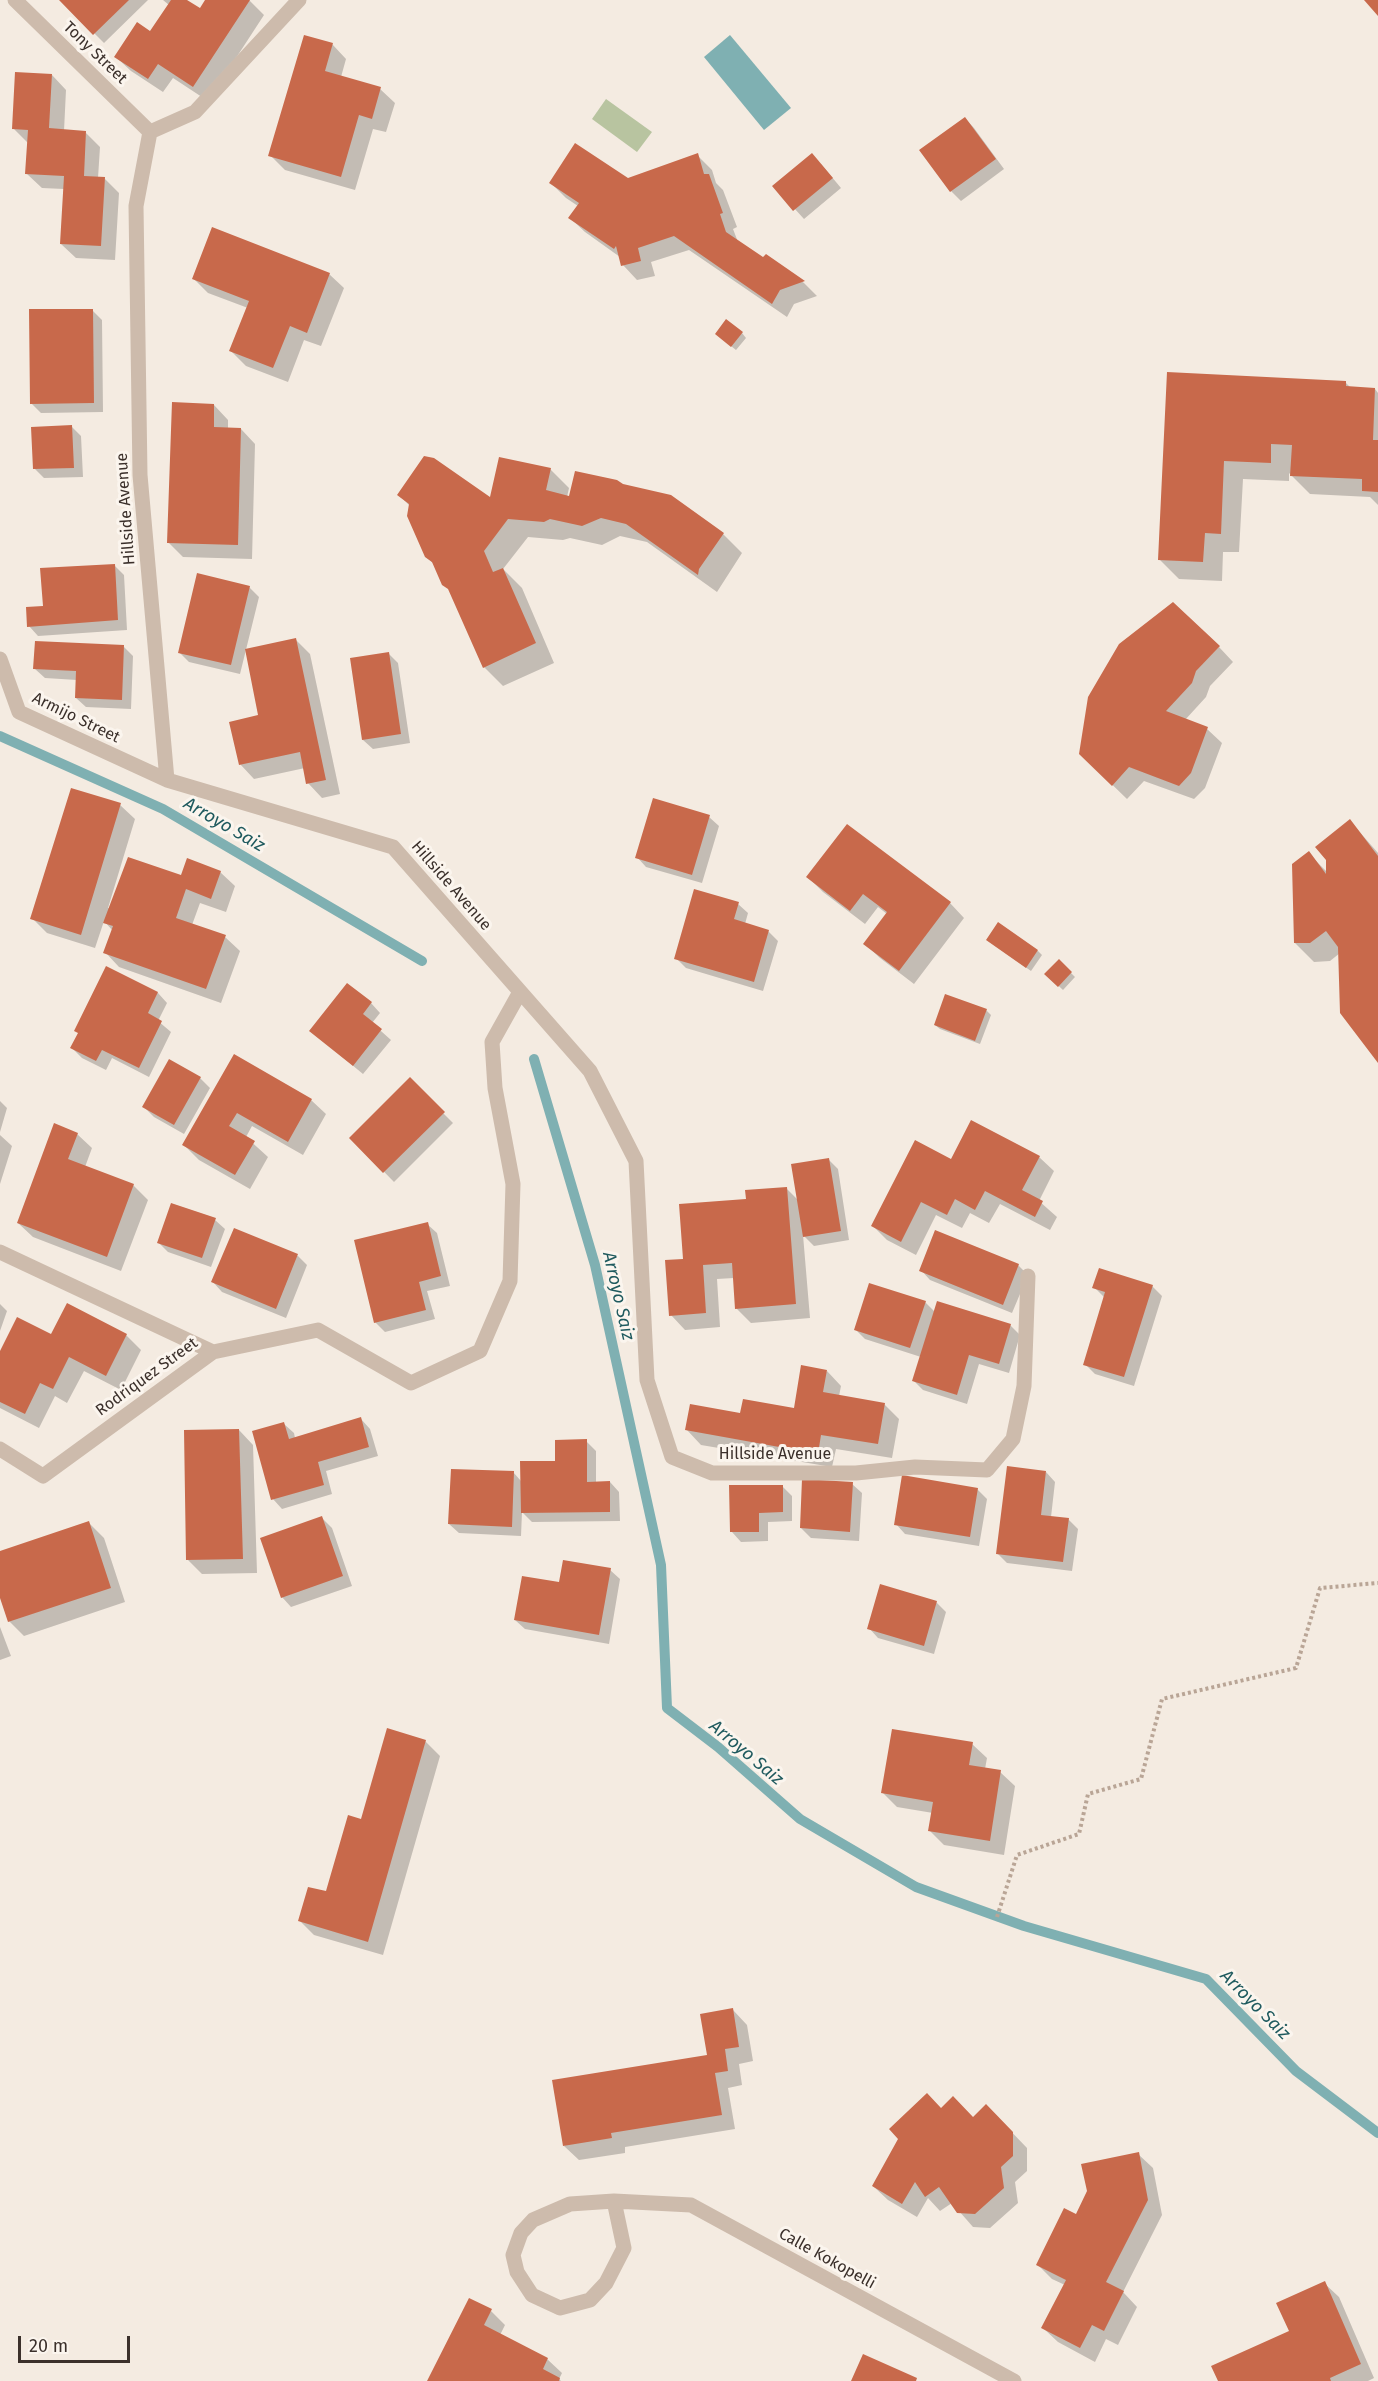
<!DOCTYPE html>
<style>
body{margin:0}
#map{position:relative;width:1378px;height:2381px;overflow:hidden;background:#f4ebe1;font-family:"Fira Sans",sans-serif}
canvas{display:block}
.scale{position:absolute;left:18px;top:2336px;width:112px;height:27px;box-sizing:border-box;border:3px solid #3b302b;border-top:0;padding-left:8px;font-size:18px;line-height:21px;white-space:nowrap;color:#3b302b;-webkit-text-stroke:4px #fbf5ee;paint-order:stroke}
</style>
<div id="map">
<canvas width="1378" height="2381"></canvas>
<div class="scale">20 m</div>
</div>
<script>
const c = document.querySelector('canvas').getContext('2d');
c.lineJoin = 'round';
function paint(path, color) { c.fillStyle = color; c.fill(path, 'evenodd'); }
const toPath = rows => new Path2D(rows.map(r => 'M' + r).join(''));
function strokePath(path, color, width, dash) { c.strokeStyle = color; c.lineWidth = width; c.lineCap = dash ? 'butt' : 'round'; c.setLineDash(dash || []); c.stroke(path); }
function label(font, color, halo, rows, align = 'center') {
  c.font = font + ' "Fira Sans",sans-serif'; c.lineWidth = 6; c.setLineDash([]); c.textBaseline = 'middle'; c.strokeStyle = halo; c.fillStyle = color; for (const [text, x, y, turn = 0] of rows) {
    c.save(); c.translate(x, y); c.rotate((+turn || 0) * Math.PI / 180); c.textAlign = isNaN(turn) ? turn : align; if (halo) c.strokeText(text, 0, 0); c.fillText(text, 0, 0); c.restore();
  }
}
const green = toPath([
 [606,99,652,132,637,152,592,119]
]);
const water = toPath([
 [730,35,791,108,764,130,704,57]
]);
const shadow = toPath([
 [61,0,148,0,104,43],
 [163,0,185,0,200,10,207,0,249,0,264,15,208,101,173,78,163,92,131,71,116,57,151,33,169,5],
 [332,44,346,59,341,77,380,89,395,103,386,132,373,129,355,190,285,170,270,155],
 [52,75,66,90,64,131,85,132,100,147,98,178,104,178,119,193,115,260,76,258,61,244,64,189,42,188,27,174,28,143,13,128],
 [965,118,974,128,1004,169,961,201,951,191,921,150],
 [697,155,712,170,716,183,723,190,737,227,733,229,738,242,763,259,767,256,804,283,817,296,794,304,787,317,689,250,651,262,655,276,637,280,623,265,620,257,585,232,570,218,578,206,566,198,551,183,627,179],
 [821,164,841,188,804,219,774,186],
 [329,274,344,288,321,346,304,340,288,382,246,366,231,351,248,308,208,293,193,278],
 [93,311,102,320,103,412,41,413,31,403],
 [742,333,746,338,736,350,721,338],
 [1169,374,1346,383,1351,388,1375,389,1378,393,1378,505,1370,497,1310,494,1289,473,1289,481,1243,479,1239,552,1223,552,1222,581,1179,579,1160,560],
 [214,405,228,420,228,429,241,429,255,444,252,559,183,557,168,542],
 [72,427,81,436,83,477,44,478,34,468],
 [550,469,569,488,567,497,723,534,742,553,717,592,647,542,620,536,602,545,570,538,563,540,528,537,503,569,522,588,554,663,503,686,484,667,451,592,434,564,426,557,410,506,399,495,491,500],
 [114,565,124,575,127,630,38,636,29,626,45,607],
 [249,587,259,597,240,674,189,662,179,652],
 [295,639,310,654,340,794,322,798,308,783,305,768,254,779,240,764],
 [124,647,133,656,131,709,86,707,76,698,77,680,45,678,35,669],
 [1219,647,1233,662,1210,686,1206,697,1185,720,1207,729,1222,743,1205,788,1194,799,1144,781,1127,799,1095,768],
 [388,653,398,663,410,743,373,749,363,740],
 [120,805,135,819,108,908,110,908,182,877,220,872,235,886,226,912,200,903,192,925,225,937,240,951,221,1003,119,967,105,952,113,931,104,921,95,948,47,933,32,918],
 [709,817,719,826,702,883,646,867,637,857],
 [1350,821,1378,853,1378,1060,1340,953,1330,961,1314,962,1295,943,1308,853,1327,872],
 [808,877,950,903,964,918,914,984,880,958,865,944,887,914,878,907,865,924,823,892],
 [738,904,748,913,745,924,768,931,778,941,763,991,686,968,676,958],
 [987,940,1038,951,1042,955,1031,971],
 [1059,961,1075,977,1063,990,1046,974],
 [107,968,158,993,167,1003,158,1021,171,1032,149,1077,112,1058,106,1070,82,1058,72,1048],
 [371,1003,380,1013,372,1023,391,1040,363,1074,311,1031],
 [986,1010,991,1015,980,1044,940,1029,935,1025],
 [235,1056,311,1100,326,1114,303,1155,252,1126,246,1137,268,1157,250,1189,199,1160,184,1145],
 [169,1061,200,1078,210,1088,184,1134,154,1117,144,1107],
 [410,1080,453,1123,394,1182,351,1138],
 [0,1101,7,1108,0,1132],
 [77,1134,92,1148,85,1167,133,1185,148,1200,121,1271,33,1237,18,1223],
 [0,1135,12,1146,0,1184],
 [1039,1157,1054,1171,1039,1201,1057,1217,1050,1230,1000,1204,989,1223,970,1213,962,1228,936,1215,916,1255,887,1240,873,1226,952,1161],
 [829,1160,838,1169,849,1240,814,1246,803,1235,810,1318,751,1323,737,1309,734,1278,717,1279,720,1327,685,1330,671,1315,684,1260,748,1200,786,1188,799,1201],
 [215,1220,225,1229,211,1267,168,1252,159,1243],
 [427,1224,437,1233,450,1286,427,1291,435,1319,385,1332,375,1322],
 [235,1229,298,1256,307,1265,286,1318,222,1292,213,1282],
 [1018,1265,1028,1275,1012,1313,930,1280,921,1270],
 [1152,1286,1162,1296,1134,1386,1095,1374,1085,1364,1104,1297,1094,1287],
 [925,1302,935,1312,1010,1325,1020,1335,1009,1373,979,1364,967,1404,923,1390,914,1381,921,1357,865,1339,856,1330],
 [0,1304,7,1311,0,1331],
 [67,1305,126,1335,141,1350,121,1390,84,1371,67,1403,55,1396,39,1428,0,1408,0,1354,51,1336],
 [827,1371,841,1386,839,1396,884,1404,899,1419,892,1458,836,1449,832,1467,701,1445,687,1430,741,1415,795,1409],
 [361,1419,370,1429,378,1456,326,1471,332,1494,282,1509,273,1499,284,1424,294,1433,295,1438],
 [239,1430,253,1445,257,1573,202,1574,188,1560],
 [586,1441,596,1451,596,1483,610,1482,619,1492,620,1521,532,1522,522,1512,521,1536,459,1533,449,1524,513,1472,521,1481,557,1462],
 [1046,1472,1055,1482,1051,1517,1068,1519,1078,1529,1072,1571,1007,1563,997,1553],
 [852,1484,862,1493,859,1541,811,1538,801,1528],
 [782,1486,792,1496,792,1521,768,1522,768,1541,741,1542,732,1532],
 [977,1489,987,1499,979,1546,905,1534,896,1524],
 [322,1518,332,1528,352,1586,291,1607,282,1597],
 [89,1523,104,1538,125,1602,24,1636,9,1621,0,1594,0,1553],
 [610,1570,620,1579,609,1644,525,1629,515,1620,561,1584],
 [936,1602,946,1612,934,1654,878,1638,869,1628],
 [0,1627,11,1656,0,1660],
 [425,1741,440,1756,383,1955,314,1935,300,1921,327,1893,362,1820],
 [972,1744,987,1758,985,1769,1000,1772,1015,1786,1004,1855,944,1845,930,1831,933,1813,897,1807,883,1793],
 [733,2010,747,2025,753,2061,739,2064,742,2085,728,2088,735,2129,625,2147,625,2153,579,2160,564,2146,709,2056],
 [941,2109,973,2119,1001,2121,1027,2148,1027,2171,1015,2182,1018,2203,990,2228,973,2227,952,2203,940,2211,928,2198,917,2217,888,2200,873,2186],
 [1138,2154,1153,2168,1162,2215,1123,2292,1137,2307,1118,2345,1106,2339,1095,2362,1058,2342,1043,2328,1065,2285,1052,2279,1037,2264,1076,2216,1089,2191],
 [1324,2283,1339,2297,1374,2378,1368,2381,1219,2381,1291,2332],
 [491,2311,505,2325,500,2335,547,2359,562,2373,559,2379,561,2381,428,2381]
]);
const stream = toPath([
 [0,736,163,809,422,961],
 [534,1059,595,1265,661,1565,667,1708,718,1747,800,1819,916,1887,1024,1926,1206,1979,1296,2071,1378,2133]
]);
const building = toPath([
 [59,0,129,0,93,35],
 [171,0,187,0,200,8,205,0,250,0,193,87,158,64,148,79,114,57,137,22,150,31],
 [1364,0,1378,0,1378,16],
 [304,35,333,43,325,71,381,87,372,119,359,115,341,177,268,156],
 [15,72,52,74,49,128,86,131,84,176,105,177,101,246,60,244,64,176,25,174,28,130,12,129],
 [965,117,996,159,950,192,919,150],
 [575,143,628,178,698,153,704,174,709,174,723,213,720,214,726,232,763,257,766,254,805,281,780,290,772,304,674,236,638,248,641,261,621,266,616,246,614,249,568,218,579,203,549,183],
 [812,153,833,178,793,211,772,186],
 [212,227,330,273,307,333,290,326,273,368,229,351,249,301,192,279],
 [29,309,93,309,94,403,30,404],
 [726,319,743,332,731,347,715,334],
 [1167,372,1346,381,1346,386,1375,388,1373,440,1378,440,1378,492,1362,491,1362,479,1290,476,1292,445,1271,444,1271,463,1224,461,1221,534,1205,533,1203,562,1158,560],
 [172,402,214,404,214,427,241,428,238,545,167,543],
 [72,425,74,468,33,469,31,427],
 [424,456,434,458,490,497,499,457,551,468,546,490,569,496,575,471,617,480,623,484,671,495,724,533,699,569,698,575,626,524,601,518,582,526,550,519,544,522,508,519,484,551,493,572,503,568,536,643,483,668,448,589,442,585,432,562,425,557,407,516,409,504,397,495],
 [115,564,118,620,27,627,26,607,43,606,40,568],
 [197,573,250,586,231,665,178,653],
 [1173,602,1220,646,1196,671,1192,683,1166,711,1208,727,1191,773,1179,786,1129,767,1112,786,1079,754,1088,697,1119,644],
 [296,638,326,780,306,784,300,752,239,765,229,722,258,715,245,649],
 [35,641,124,645,122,700,75,698,76,671,33,669],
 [389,652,401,734,362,740,350,658],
 [71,788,121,803,81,935,30,919],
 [653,798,710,815,692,875,635,858],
 [1350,819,1378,856,1378,1063,1340,1013,1338,947,1326,931,1310,943,1294,943,1292,864,1309,851,1326,874,1326,860,1315,847],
 [847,824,951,902,899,971,863,944,887,912,863,894,850,911,806,877],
 [128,857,181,875,187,858,221,871,211,899,186,889,176,918,226,935,206,989,103,953,113,926,103,923],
 [694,889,739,902,734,919,769,930,754,982,674,959],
 [998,922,1038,950,1026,968,986,940],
 [1059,959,1072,972,1058,987,1044,974],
 [106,966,158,992,148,1013,162,1021,139,1068,102,1050,96,1061,70,1048,78,1033,74,1031],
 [347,983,372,1002,363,1014,382,1029,353,1066,309,1031],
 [945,994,987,1009,975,1041,934,1025],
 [234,1054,312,1099,288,1142,237,1113,229,1126,255,1141,235,1175,182,1145],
 [169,1059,201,1077,174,1125,142,1107],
 [410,1077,445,1112,383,1173,349,1138],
 [971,1120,1040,1156,1022,1190,1043,1201,1035,1217,985,1191,975,1210,955,1199,947,1215,921,1202,901,1242,871,1226,915,1140,951,1159],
 [54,1123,78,1133,68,1159,134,1184,107,1257,17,1223],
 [829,1158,841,1231,803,1237,791,1164],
 [787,1187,796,1304,735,1309,732,1263,703,1265,706,1313,669,1316,665,1260,683,1259,679,1204,746,1199,745,1190],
 [171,1203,216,1218,202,1258,157,1243],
 [428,1222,441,1276,419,1282,426,1310,374,1323,354,1240],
 [234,1228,298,1254,276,1309,211,1282],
 [935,1230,1019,1264,1003,1305,919,1271],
 [1099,1268,1153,1285,1124,1377,1083,1365,1105,1292,1092,1288],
 [869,1283,926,1301,910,1348,854,1330],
 [937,1301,1011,1324,999,1364,969,1355,957,1395,912,1381],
 [67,1303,127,1334,106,1376,69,1357,53,1389,40,1383,25,1414,0,1402,0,1351,17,1317,51,1334],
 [801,1365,827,1370,823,1392,885,1403,878,1444,821,1435,818,1454,685,1430,690,1404,740,1413,743,1399,794,1408],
 [361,1417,369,1447,318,1462,324,1485,271,1500,252,1431,284,1422,289,1439],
 [239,1429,243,1559,186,1560,184,1430],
 [587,1439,587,1482,610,1481,610,1512,521,1513,520,1461,555,1461,555,1440],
 [1007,1466,1046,1471,1041,1515,1069,1518,1063,1562,996,1554],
 [451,1469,514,1471,512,1527,448,1524],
 [902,1475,978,1488,970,1537,894,1525],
 [802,1479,853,1482,850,1532,800,1528],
 [729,1485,783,1485,783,1512,759,1513,759,1532,730,1532],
 [322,1516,343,1576,281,1598,260,1538],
 [89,1521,111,1588,8,1622,0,1598,0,1551],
 [563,1560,611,1568,599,1635,514,1620,522,1576,559,1582],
 [880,1584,937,1601,924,1646,867,1629],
 [387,1728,426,1740,368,1942,298,1921,308,1887,326,1891,348,1815,361,1819],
 [892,1729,973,1742,969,1765,1001,1770,990,1841,928,1831,933,1802,881,1793],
 [733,2008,739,2047,725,2049,728,2071,715,2073,722,2115,611,2133,612,2138,563,2146,552,2080,707,2055,700,2014],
 [927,2093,941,2108,953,2096,973,2117,986,2104,1013,2132,1013,2156,1001,2167,1004,2188,975,2214,957,2213,939,2187,925,2197,915,2182,902,2204,872,2186,898,2139,889,2129],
 [1139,2152,1148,2200,1106,2282,1124,2291,1104,2331,1092,2325,1080,2348,1041,2328,1066,2280,1036,2265,1064,2208,1076,2214,1087,2191,1081,2164],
 [1325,2281,1361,2364,1330,2378,1331,2381,1218,2381,1211,2366,1289,2331,1276,2303],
 [469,2298,492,2309,484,2325,548,2358,543,2369,560,2378,559,2381,427,2381],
 [863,2354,917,2378,916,2381,851,2381]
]);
const path = toPath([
 [997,1917,1017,1855,1079,1834,1088,1794,1141,1779,1162,1699,1296,1668,1320,1588,1378,1583]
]);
const minor = toPath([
 [15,0,150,132],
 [0,659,19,712,167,780,393,847,590,1071,636,1161,647,1380,672,1457,712,1473,856,1473,915,1467,987,1470,1013,1439,1024,1386,1028,1276],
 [167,780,140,475,136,206,150,132,195,112,299,0],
 [0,1252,213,1352],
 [0,1449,43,1476,213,1352,318,1330,411,1383,480,1351,510,1281,513,1184,495,1088,492,1042,520,992],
 [614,2201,624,2248,606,2283,590,2300,560,2308,532,2295,517,2272,513,2255,521,2233,533,2220,570,2204,614,2201,691,2205,1014,2381]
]);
const streetNames = [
 ["Tony Street",95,53,44],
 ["Hillside Avenue",126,509,-94],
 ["Armijo Street",76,718,26],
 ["Hillside Avenue",451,886,49],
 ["Rodriquez Street",147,1377,-36],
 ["Hillside Avenue",775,1455],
 ["Calle Kokopelli",827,2259,29]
];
const waterNames = [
 ["Arroyo Saiz",224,825,30],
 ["Arroyo Saiz",618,1296,77],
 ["Arroyo Saiz",746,1753,40],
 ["Arroyo Saiz",1255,2005,45]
];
paint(green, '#b8c4a0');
paint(water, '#7fb0b2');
paint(shadow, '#0003');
strokePath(stream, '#7fb0b2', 10);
paint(building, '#c8694b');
strokePath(path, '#b9a596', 4, [3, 3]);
strokePath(minor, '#cdbbac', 15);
label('16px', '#3b302b', '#fbf5ee', streetNames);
label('italic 18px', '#1f5a5e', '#fbf5ee', waterNames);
</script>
